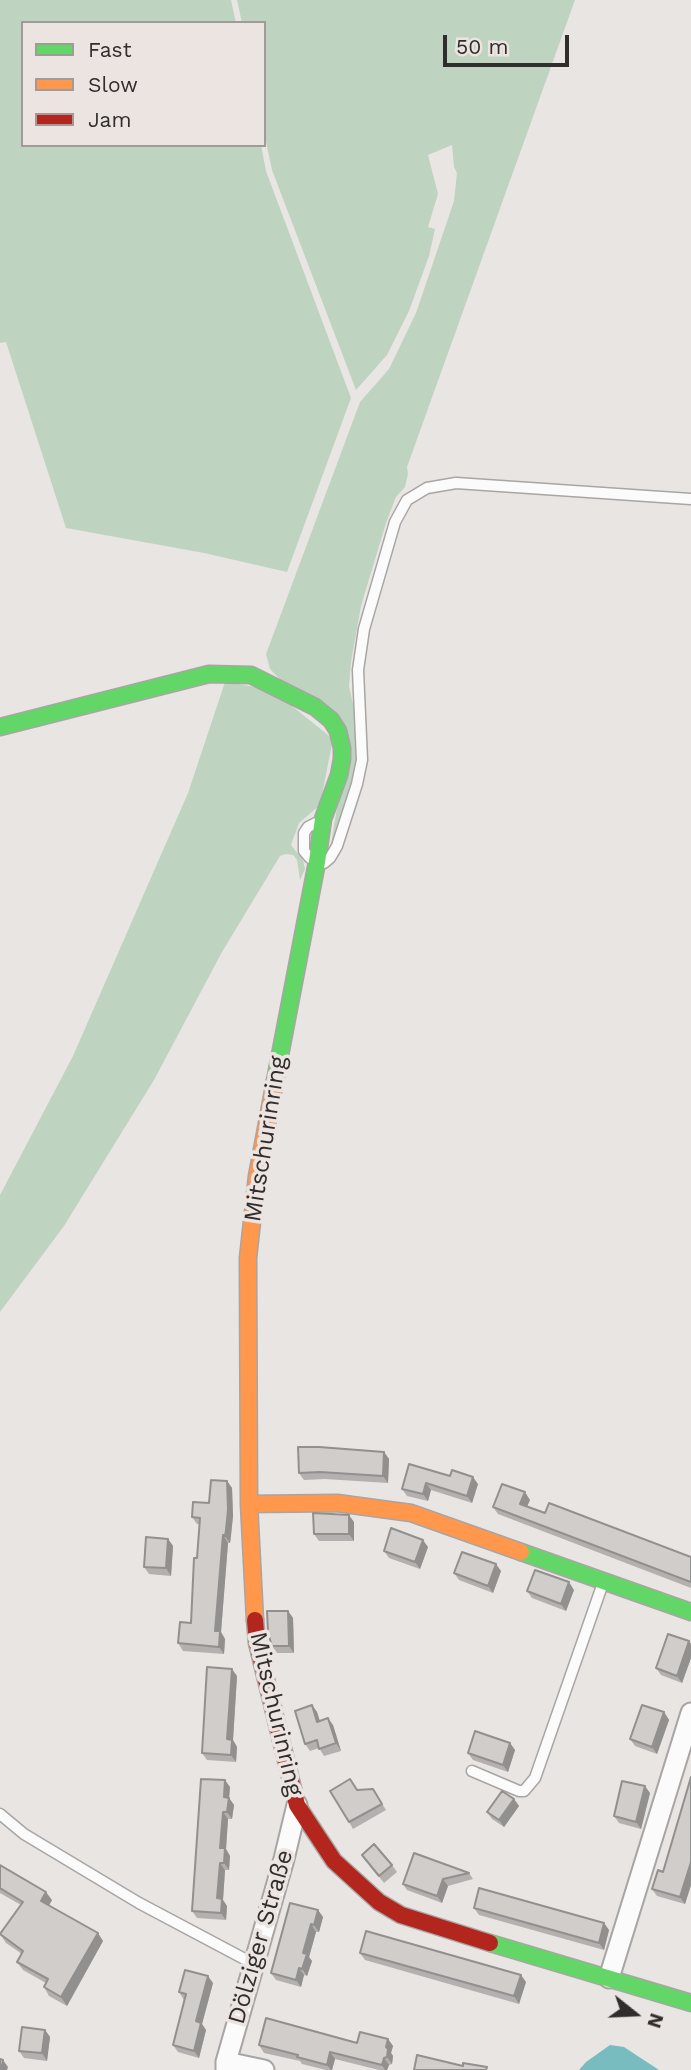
<!DOCTYPE html>
<meta charset="utf-8">
<style>
body{margin:0}
#map{position:relative;width:691px;height:2070px;overflow:hidden;background:#e9e5e3;font-family:"Work Sans",sans-serif}
canvas{display:block}
.legend{position:absolute;left:21px;top:21px;width:245px;height:126px;box-sizing:border-box;background:#ebe4e1;border:2px solid #a09b99;margin:0;padding:9px 12px;list-style:none;font-size:21px;color:#302d2c}
.legend li{display:flex;align-items:center;gap:14px;height:35px}
.legend b{width:35px;border:2px solid #a09b99}
.north{position:absolute;left:600px;top:1979px;width:70px;height:70px;-webkit-text-stroke:5px #ebe4e1;paint-order:stroke;rotate:108deg;font-size:19px;font-weight:700;line-height:28px;text-align:center;color:#302d2c}
.north::after{content:'';display:block;margin:auto;width:24px;height:32px;background:#302d2c;clip-path:polygon(50% 0,100% 100%,50% 72%,0 100%)}
.scale{position:absolute;left:443px;top:35px;width:126px;height:32px;box-sizing:border-box;border:4px solid #302d2c;border-top:0;padding-left:9px;font-size:21px;line-height:24px;white-space:nowrap;color:#302d2c;-webkit-text-stroke:5px #ebe4e1;paint-order:stroke}
</style>
<div id="map">
<canvas width="691" height="2070"></canvas>
<ul class="legend">
<li><b style="height:9px;background:#63d668"></b>Fast</li>
<li><b style="height:9px;background:#ff974d"></b>Slow</li>
<li><b style="height:9px;background:#b3261e"></b>Jam</li>
</ul>
<div class="north">N</div>
<div class="scale">50 m</div>
</div>
<script>
const c = document.querySelector('canvas').getContext('2d');
c.lineJoin = 'round';
function paint(path, color) { c.fillStyle = color; c.fill(path, 'evenodd'); }
const toPath = rows => new Path2D(rows.map(r => 'M' + r).join(''));
function strokePath(path, color, width, dash) { c.strokeStyle = color; c.lineWidth = width; c.lineCap = dash ? 'butt' : 'round'; c.setLineDash(dash || []); c.stroke(path); }
function label(font, color, halo, rows, align = 'center') {
  c.font = font + ' "Work Sans",sans-serif'; c.lineWidth = 7; c.setLineDash([]); c.textBaseline = 'middle'; c.strokeStyle = halo; c.fillStyle = color; for (const [text, x, y, turn = 0] of rows) {
    c.save(); c.translate(x, y); c.rotate((+turn || 0) * Math.PI / 180); c.textAlign = isNaN(turn) ? turn : align; if (halo) c.strokeText(text, 0, 0); c.fillText(text, 0, 0); c.restore();
  }
}
const green = toPath([
 [0,0,231,0,236,23,23,23,23,145,261,145,266,171,351,398,287,572,204,553,66,528,6,342,0,343],
 [237,0,575,0,407,467,408,474,405,487,396,497,386,523,361,606,351,662,349,686,356,717,358,759,356,772,331,844,347,748,270,669,266,654,360,402,389,369,416,313,454,201,457,173,454,167,452,145,428,155,438,194,428,227,435,229,429,256,409,311,387,355,356,390,272,170,264,132,264,23,242,23],
 [225,682,262,688,287,702,333,739,320,805,299,823,291,845,303,860,305,869,300,880,297,860,293,855,286,854,280,856,222,952,154,1080,64,1226,0,1312,0,1195,73,1056,188,793]
]);
const water = toPath([
 [610,2045,624,2047,659,2070,579,2070,586,2062]
]);
const lane = toPath([
 [310,858,304,851,304,833,308,827,316,823],
 [324,863,330,858,337,846,357,784,362,760,358,670,364,629,395,522,407,500,427,488,456,483,691,499],
 [472,1771,519,1791,524,1791,535,1778,603,1583],
 [0,1814,24,1834,139,1903,254,1964]
]);
const street = toPath([
 [609,1978,691,1713],
 [226,2062,264,2070],
 [226,2070,226,2062,284,1859,297,1805]
]);
const fast = toPath([
 [0,727,209,674,251,675,315,707,331,720,338,731,342,748,342,759,339,775,323,819,317,862,275,1081],
 [521,1552,691,1612],
 [490,1943,691,2003]
]);
const slow = toPath([
 [249,1504,337,1503,411,1513,521,1552],
 [255,1620,249,1504,248,1258,257,1176,275,1081]
]);
const jam = toPath([
 [255,1620,257,1643,297,1805,334,1861,379,1902,401,1915,490,1943]
]);
const wall = toPath([
 [384,1452,389,1459,388,1483,325,1479,304,1480,299,1473],
 [409,1464,478,1484,472,1503,431,1490,428,1501,407,1496,402,1489],
 [227,1481,232,1488,233,1516,231,1537,230,1543,228,1543,221,1632,225,1639,224,1654,183,1651,178,1643,191,1623,200,1524,197,1524,192,1517,209,1503],
 [530,1500,527,1506,545,1513,691,1557,691,1588,498,1514,493,1507],
 [354,1522,354,1541,319,1541,314,1534],
 [168,1539,173,1546,171,1576,149,1574,144,1567],
 [428,1547,420,1569,389,1558,384,1551],
 [501,1571,493,1593,459,1580,454,1573],
 [574,1590,566,1611,532,1598,527,1591],
 [288,1611,293,1618,294,1653,277,1653,272,1646],
 [689,1641,691,1644,691,1658,682,1683,661,1675,656,1668],
 [237,1676,233,1740,237,1747,236,1762,207,1760,202,1753],
 [312,1705,317,1712,320,1721,333,1725,341,1751,324,1756,319,1748,310,1751,305,1744],
 [664,1712,669,1720,657,1754,635,1746,630,1739],
 [510,1743,515,1750,508,1772,473,1760,468,1753],
 [691,1777,691,1885,685,1904,657,1896,652,1889,663,1872],
 [230,1787,229,1798,234,1805,232,1819,228,1819,226,1849,230,1856,229,1870,225,1870,223,1900,227,1906,226,1920,197,1918,192,1911],
 [373,1789,386,1810,353,1829,349,1822,357,1790],
 [650,1793,641,1829,619,1823,614,1816],
 [514,1799,519,1806,504,1827,492,1819,487,1812],
 [362,1855,392,1865,397,1872,384,1883],
 [0,1865,52,1900,49,1905,103,1941,67,2006,49,1996,44,1987,46,1983,23,1970,17,1962,22,1954,6,1943,0,1934,21,1905,0,1893],
 [469,1873,473,1879,448,1886,442,1903,407,1890,403,1884],
 [474,1908,604,1923,609,1930,604,1950,479,1915],
 [318,1910,323,1917,319,1932,316,1932,309,1957,312,1961,307,1976,304,1975,301,1987,276,1980,271,1973],
 [360,1953,526,1982,519,2004,365,1960],
 [213,1983,202,2024,206,2030,199,2058,178,2052,173,2045,184,2000,179,1992],
 [45,2030,50,2037,47,2061,24,2058,19,2051],
 [388,2039,393,2046,391,2053,393,2056,392,2064,389,2065,387,2070,379,2070,335,2059,332,2070,326,2070,302,2064,300,2061,264,2053,259,2045,357,2043]
]);
const shadedWall = toPath([
 [384,1452,389,1459,388,1483,383,1476],
 [473,1477,478,1484,472,1503,467,1496],
 [227,1481,232,1488,233,1516,230,1543,225,1536],
 [426,1483,431,1490,428,1501,423,1494],
 [525,1492,530,1500,525,1511,520,1504],
 [349,1515,354,1522,354,1541,349,1534],
 [223,1535,228,1543,221,1632,225,1639,224,1654,219,1647,215,1631],
 [168,1539,173,1546,171,1576,166,1568],
 [423,1540,428,1547,420,1569,415,1562],
 [496,1564,501,1571,493,1593,488,1586],
 [569,1582,574,1590,566,1611,561,1604],
 [288,1611,293,1618,294,1653,289,1646],
 [689,1641,691,1644,691,1658,682,1683,677,1676],
 [232,1669,237,1676,233,1740,237,1747,236,1762,231,1755,227,1739],
 [312,1705,317,1712,322,1729,317,1722],
 [664,1712,669,1720,657,1754,652,1747],
 [328,1718,333,1725,341,1751,336,1743],
 [510,1743,515,1750,508,1772,503,1765],
 [225,1780,230,1787,229,1798,234,1805,232,1819,227,1812,224,1797],
 [645,1786,650,1793,641,1829,636,1822],
 [514,1799,519,1806,504,1827,499,1820],
 [223,1812,228,1819,226,1849,230,1856,229,1870,224,1863,220,1848],
 [691,1862,691,1885,685,1904,680,1897],
 [220,1863,225,1870,223,1900,227,1906,226,1920,221,1913,217,1898],
 [443,1879,448,1886,442,1903,437,1896],
 [46,1892,52,1900,47,1909,41,1901],
 [318,1910,323,1917,319,1932,314,1925],
 [604,1923,609,1930,604,1950,599,1943],
 [311,1924,316,1932,309,1957,312,1961,307,1976,302,1969,303,1953],
 [98,1933,103,1941,67,2006,61,1997],
 [299,1968,304,1975,301,1987,296,1980],
 [521,1975,526,1982,519,2004,514,1996],
 [208,1976,213,1983,202,2024,206,2030,199,2058,194,2051,196,2021],
 [45,2030,50,2037,47,2061,42,2053],
 [388,2039,393,2046,391,2053,393,2056,392,2064,387,2057,386,2047],
 [330,2052,335,2059,332,2070,331,2070,327,2065],
 [384,2058,389,2065,387,2070,385,2070,382,2065],
 [3,2060,8,2067,7,2070,1,2070]
]);
const building = toPath([
 [298,1447,319,1447,384,1452,383,1476,320,1472,299,1473,298,1447],
 [409,1464,450,1476,452,1470,473,1477,467,1496,426,1483,423,1494,402,1489,409,1464],
 [211,1480,227,1481,228,1509,226,1530,225,1536,223,1535,215,1631,220,1631,219,1647,178,1643,180,1622,191,1623,194,1558,197,1558,200,1518,192,1517,193,1502,209,1503,211,1480],
 [502,1484,525,1492,520,1504,545,1513,549,1503,691,1557,691,1582,493,1507,502,1484],
 [313,1513,349,1515,349,1534,314,1534,313,1513],
 [391,1528,423,1540,415,1562,384,1551,391,1528],
 [146,1537,168,1539,166,1568,144,1567,146,1537],
 [462,1552,496,1564,488,1586,454,1573,462,1552],
 [535,1570,569,1582,561,1604,527,1591,535,1570],
 [267,1611,288,1611,289,1646,272,1646,268,1633,267,1611],
 [668,1634,689,1641,677,1676,656,1668,668,1634],
 [207,1667,232,1669,227,1739,232,1740,231,1755,202,1753,207,1667],
 [312,1705,317,1722,328,1718,336,1743,319,1749,317,1740,305,1744,295,1711,312,1705],
 [642,1705,664,1712,652,1747,630,1739,642,1705],
 [475,1731,510,1743,503,1765,468,1753,475,1731],
 [691,1777,691,1862,680,1897,652,1889,658,1870,663,1872,691,1777],
 [201,1779,225,1780,224,1797,229,1798,227,1812,223,1812,220,1848,225,1848,224,1863,220,1863,217,1898,222,1899,221,1913,192,1911,201,1779],
 [350,1779,357,1790,373,1789,382,1804,349,1822,330,1791,350,1779],
 [622,1781,645,1786,636,1822,614,1816,622,1781],
 [502,1791,514,1799,499,1820,487,1812,502,1791],
 [374,1844,392,1865,379,1876,362,1855,374,1844],
 [414,1853,469,1873,443,1879,437,1896,403,1884,414,1853],
 [0,1865,46,1892,41,1901,98,1933,61,1997,44,1987,48,1979,17,1962,23,1951,0,1934,23,1902,0,1888,0,1865],
 [479,1888,604,1923,599,1943,474,1908,479,1888],
 [290,1903,318,1910,314,1925,311,1924,303,1953,307,1954,302,1969,299,1968,296,1980,271,1973,290,1903],
 [366,1931,521,1975,514,1996,360,1953,366,1931],
 [185,1970,208,1976,196,2021,201,2023,194,2051,173,2045,186,1994,179,1992,185,1970],
 [266,2018,357,2043,360,2032,388,2039,386,2047,388,2049,387,2057,384,2058,382,2065,330,2052,327,2065,297,2057,298,2055,259,2045,266,2018],
 [22,2027,45,2030,42,2053,19,2051,22,2027],
 [417,2055,463,2066,463,2063,487,2067,486,2070,414,2070,417,2055],
 [0,2059,3,2060,1,2070,0,2070,0,2059]
]);
const streetNames = [
 ["Mitschurinring",266,1139,-81],
 ["Mitschurinring",276,1714,77],
 ["Dölziger Straße",261,1937,-74]
];
paint(green, '#bed4c1');
paint(water, '#78bcc0');
strokePath(lane, '#a8a5a4', 13);
strokePath(street, '#a8a5a4', 23);
strokePath(fast, '#a8a5a4', 19);
strokePath(slow, '#a8a5a4', 19);
strokePath(jam, '#a8a5a4', 19);
strokePath(lane, '#fcfbfb', 10);
strokePath(street, '#fcfbfb', 19);
strokePath(fast, '#63d668', 16);
strokePath(slow, '#ff974d', 16);
strokePath(jam, '#b3261e', 16);
paint(wall, '#b3b0af');
paint(shadedWall, '#92908e');
paint(building, '#d0cdcb');
strokePath(building, '#92908e', 2);
label('24px', '#302d2c', '#ebe4e1', streetNames);
</script>
